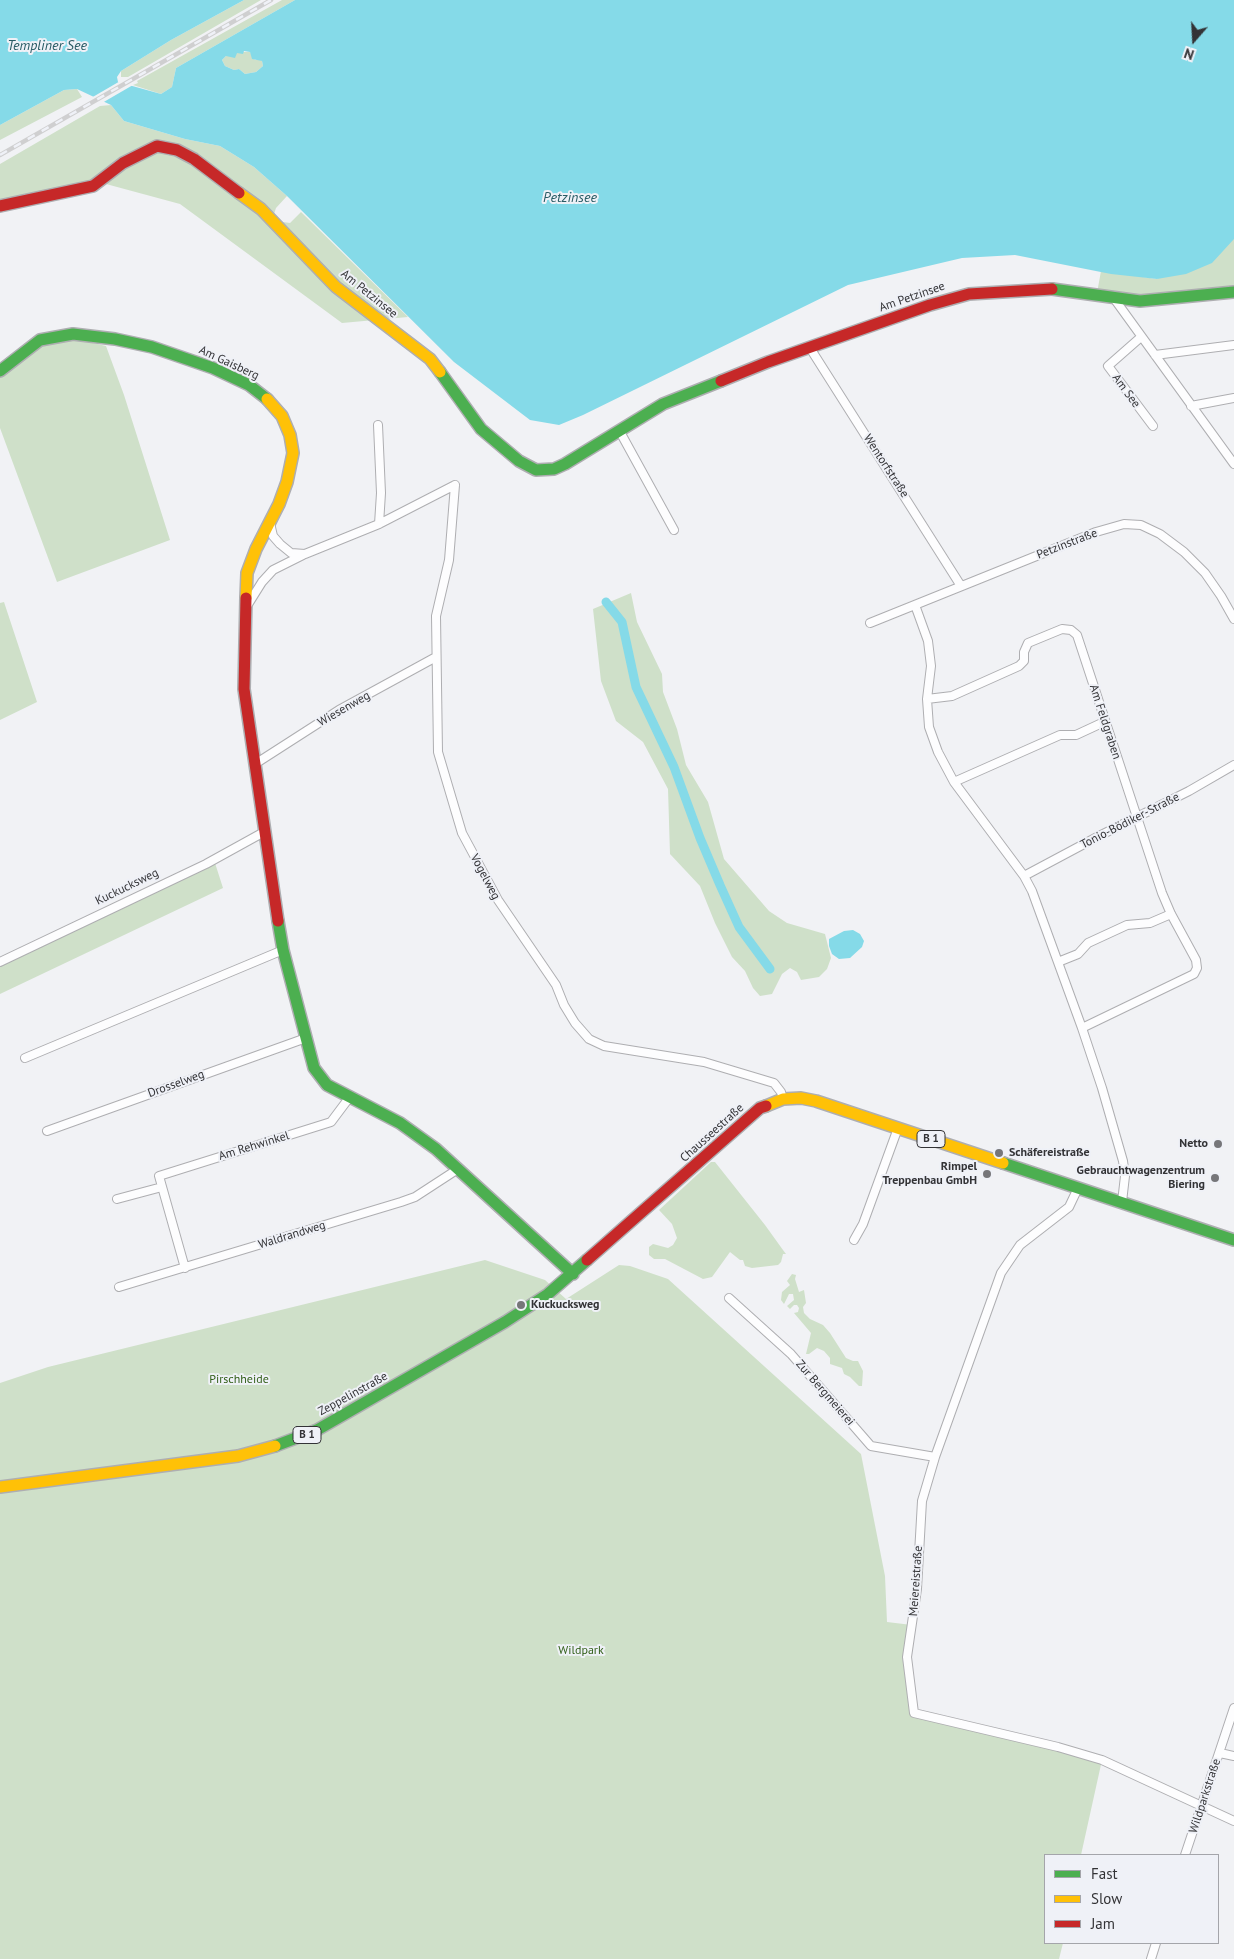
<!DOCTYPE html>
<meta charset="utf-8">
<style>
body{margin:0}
#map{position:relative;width:1234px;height:1959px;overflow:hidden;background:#f1f2f5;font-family:"PT Sans",sans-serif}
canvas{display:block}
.legend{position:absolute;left:1044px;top:1854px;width:175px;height:90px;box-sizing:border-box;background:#eff1f7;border:1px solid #a4a5aa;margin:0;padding:6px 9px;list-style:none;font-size:15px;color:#333336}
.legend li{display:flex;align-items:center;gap:10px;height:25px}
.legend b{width:25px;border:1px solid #a4a5aa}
.north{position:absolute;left:1169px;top:15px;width:50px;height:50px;-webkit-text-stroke:4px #eff1f7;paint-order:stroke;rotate:199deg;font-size:14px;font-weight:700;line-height:20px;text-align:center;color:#333336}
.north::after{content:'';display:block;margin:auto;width:18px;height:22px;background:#333336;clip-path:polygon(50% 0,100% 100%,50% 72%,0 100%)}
</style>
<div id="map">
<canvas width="1234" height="1959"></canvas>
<ul class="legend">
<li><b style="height:6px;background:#4caf50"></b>Fast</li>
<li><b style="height:6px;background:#ffc107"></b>Slow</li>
<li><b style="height:6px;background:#c62828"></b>Jam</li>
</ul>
<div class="north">N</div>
</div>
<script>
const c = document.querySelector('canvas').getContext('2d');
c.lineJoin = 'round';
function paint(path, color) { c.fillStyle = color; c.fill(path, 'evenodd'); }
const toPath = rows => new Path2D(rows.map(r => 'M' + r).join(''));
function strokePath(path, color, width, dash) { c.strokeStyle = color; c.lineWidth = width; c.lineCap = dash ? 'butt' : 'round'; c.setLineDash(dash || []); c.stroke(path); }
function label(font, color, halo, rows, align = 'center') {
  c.font = font + ' "PT Sans",sans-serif'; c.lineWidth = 4; c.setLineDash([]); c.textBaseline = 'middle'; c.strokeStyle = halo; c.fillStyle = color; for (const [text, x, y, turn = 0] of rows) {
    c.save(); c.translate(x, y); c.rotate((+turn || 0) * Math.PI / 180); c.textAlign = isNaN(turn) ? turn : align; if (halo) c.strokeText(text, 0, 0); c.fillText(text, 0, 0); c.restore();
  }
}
const green = toPath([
 [244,0,261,0,128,77,121,77,121,71,171,40],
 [282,0,295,0,176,68,172,87,161,94,133,85,138,83,137,81],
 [239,52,250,52,255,60,259,59,262,61,263,66,256,72,245,74,239,69,234,70,225,66,222,60,226,56],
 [77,89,82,97,0,140,0,125,64,90],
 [111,105,124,121,185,139,220,146,254,167,287,196,276,208,274,214,278,220,283,222,290,223,301,212,408,317,342,323,180,204,106,184,0,210,0,164,100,106],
 [1234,220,1234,288,1139,298,1097,293,1101,271,1157,279],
 [80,340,106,346,124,395,170,540,57,582,0,428,0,376,44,343],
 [631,593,637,622,662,674,663,692,677,729,686,765,708,802,724,859,769,911,787,923,825,934,831,958,827,969,819,977,801,980,797,972,790,968,782,974,772,994,760,996,753,988,745,971,732,957,715,923,700,886,670,854,668,789,643,742,616,721,601,681,593,609],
 [4,602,37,702,0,720,0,603],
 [215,863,223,888,0,994,0,965,100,919],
 [711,1162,715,1162,765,1225,783,1250,786,1254,783,1254,781,1262,778,1265,752,1268,745,1266,743,1260,740,1260,730,1252,712,1277,703,1279,665,1259,654,1259,649,1255,649,1247,653,1244,668,1248,673,1245,677,1238,672,1224,659,1210],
 [485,1260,545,1280,566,1299,619,1265,630,1266,668,1279,861,1454,885,1576,887,1622,912,1625,907,1657,914,1713,1102,1760,1081,1855,1045,1855,1045,1943,1063,1943,1059,1959,0,1959,0,1383,48,1367],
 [792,1274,796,1275,795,1279,799,1292,804,1290,806,1303,803,1307,804,1313,810,1319,823,1325,830,1333,846,1358,853,1361,858,1361,863,1371,862,1386,859,1386,850,1377,844,1374,842,1368,830,1364,830,1358,824,1351,817,1348,809,1354,806,1354,811,1333,794,1313,798,1312,799,1308,797,1305,794,1305,790,1309,787,1306,794,1300,793,1294,789,1294,784,1304,781,1300,782,1292,790,1285,787,1281]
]);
const water = toPath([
 [0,0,244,0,171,40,121,71,117,77,118,82,161,94,172,87,176,68,295,0,1234,0,1234,239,1212,263,1186,274,1157,279,1111,274,1015,255,962,258,848,285,583,415,559,425,530,420,454,362,287,196,254,167,220,146,185,139,124,121,111,105,77,89,64,90,0,125],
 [244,51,250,52,252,59,262,61,263,66,256,72,245,74,239,69,234,70,225,66,222,60,226,56,235,58,237,53,243,54],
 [853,930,860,934,864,941,862,947,850,958,839,959,832,954,829,946,829,939,844,931]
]);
const pier = toPath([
 [122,80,132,83,133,85,102,103,91,98]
]);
const canal = toPath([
 [606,602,622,622,636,687,674,767,700,838,720,885,739,927,770,969]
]);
const street = toPath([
 [1113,297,1234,464],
 [1141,337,1108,366,1153,426],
 [810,348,961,586],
 [1155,355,1234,345],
 [1191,406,1234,398],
 [378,425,381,493,379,524],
 [619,430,674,530],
 [455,485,449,560,436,616,438,752,462,833,498,900,556,985,564,1005,575,1023,589,1039,604,1046,704,1062,774,1083,781,1092,783,1099],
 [270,523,273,536,280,544,291,553,305,554,379,524,455,485],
 [915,605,928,641,931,666,927,699,929,727,938,752,954,782,1024,876,1032,891,1082,1028,1102,1088,1123,1161,1125,1176,1122,1202],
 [247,606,262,582,273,570,303,555],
 [870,623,1096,532,1124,524,1141,525,1160,534,1184,552,1205,573,1221,596,1234,619],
 [927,699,952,696,1019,666,1024,661,1024,652,1028,643,1062,629,1071,630,1077,635,1162,893,1171,914,1196,960,1197,968,1194,974,1082,1028],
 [255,764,339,710,436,657],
 [954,782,1060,735,1076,735,1104,722],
 [1024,876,1099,836,1189,791,1234,765],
 [0,962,206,864,264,832],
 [1058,962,1078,954,1088,943,1127,925,1150,923,1171,914],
 [25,1058,283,950],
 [47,1131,306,1038],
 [1078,1188,1069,1207,1020,1245,1001,1273,935,1457,922,1501,917,1589,907,1657,914,1713,1058,1747,1102,1760,1234,1821],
 [117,1199,162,1187],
 [854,1240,863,1224,898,1128],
 [185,1268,159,1176,331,1122,349,1098],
 [119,1287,401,1202,415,1197,458,1169],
 [729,1298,791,1354,871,1446,935,1457],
 [1220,1753,1234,1756],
 [1185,1855,1234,1708],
 [1151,1959,1156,1943]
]);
const fast = toPath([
 [1052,289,1140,301,1234,292],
 [0,371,40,340,73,334,115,339,152,347,213,368,249,385,267,399],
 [440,372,481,429,519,461,536,470,554,469,565,464,663,404,721,381],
 [278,921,283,950,314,1068,327,1085,400,1123,436,1149,573,1274],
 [1003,1163,1234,1240],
 [275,1446,317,1430,505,1322,548,1294,587,1260]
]);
const slow = toPath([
 [239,193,261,209,336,287,430,359,440,372],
 [246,598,247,573,256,549,279,504,287,482,293,453,290,435,282,416,267,399],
 [766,1106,783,1099,801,1098,816,1101,1003,1163],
 [0,1487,238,1456,275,1446]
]);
const jam = toPath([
 [0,206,93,186,123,163,157,146,177,150,194,159,239,193],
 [721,381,768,362,930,305,969,294,1052,289],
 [246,598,244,689,278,921],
 [587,1260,760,1108,766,1106]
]);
const rail = toPath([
 [0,155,271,0]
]);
const markers = [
 [1218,1144,5,"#767679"],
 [999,1153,5,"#767679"],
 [987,1174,5,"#767679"],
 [1215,1178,5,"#767679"],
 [521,1305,5,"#767679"]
];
const shields = [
 [931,1139,28],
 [307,1435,28]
];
const shieldNames = [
 ["B 1",931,1139],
 ["B 1",307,1435]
];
const streetNames = [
 ["Am Petzinsee",369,294,39],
 ["Am Petzinsee",912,297,-19],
 ["Am Gaisberg",229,363,25],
 ["Am See",1126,391,54],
 ["Wentorfstraße",886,466,57],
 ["Petzinstraße",1067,544,-21],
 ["Wiesenweg",344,709,-30],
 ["Am Feldgraben",1105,722,72],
 ["Tonio-Bödiker-Straße",1130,821,-27],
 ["Vogelweg",485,877,62],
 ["Kuckucksweg",127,887,-26],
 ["Drosselweg",176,1084,-20],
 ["Chausseestraße",712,1133,-42],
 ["Am Rehwinkel",254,1146,-17],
 ["Waldrandweg",292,1235,-17],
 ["Zur Bergmeierei",825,1393,49],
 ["Zeppelinstraße",353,1394,-29],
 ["Meiereistraße",916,1581,-86],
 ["Wildparkstraße",1205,1796,-72]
];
const poiNames = [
 ["Netto",1208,1144],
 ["Schäfereistraße",1009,1153,"left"],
 ["Rimpel",977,1167],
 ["Treppenbau GmbH",977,1181],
 ["Gebrauchtwagenzentrum",1205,1171],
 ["Biering",1205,1185],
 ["Kuckucksweg",531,1305,"left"]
];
const parkNames = [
 ["Pirschheide",239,1380],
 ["Wildpark",581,1651]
];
const waterNames = [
 ["Templiner See",47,46],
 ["Petzinsee",570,198]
];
paint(green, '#cfe0c9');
paint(water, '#85dae8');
paint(pier, '#f1f2f5');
strokePath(canal, '#85dae8', 9);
strokePath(street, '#aeaeb1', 10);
strokePath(fast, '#aeaeb1', 14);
strokePath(slow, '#aeaeb1', 14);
strokePath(jam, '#aeaeb1', 14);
strokePath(street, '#fdfdfe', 8);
strokePath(fast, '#4caf50', 11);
strokePath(slow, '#ffc107', 11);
strokePath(jam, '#c62828', 11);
strokePath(rail, '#cfcfd0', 4.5);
strokePath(rail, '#eff1f7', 2.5, [8]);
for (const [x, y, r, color] of markers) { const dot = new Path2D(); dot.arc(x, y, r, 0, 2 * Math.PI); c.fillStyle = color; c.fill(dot); strokePath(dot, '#eff1f7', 2); }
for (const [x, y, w] of shields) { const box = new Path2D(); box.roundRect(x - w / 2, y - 8.5, w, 17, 4); c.fillStyle = '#eff1f7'; c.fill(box); strokePath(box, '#333336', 1); }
label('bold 11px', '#333336', null, shieldNames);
label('12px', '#333336', '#eff1f7', streetNames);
label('bold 12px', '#333336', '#eff1f7', poiNames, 'right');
label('12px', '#33601a', '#eff1f7', parkNames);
label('italic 14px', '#295c65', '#eff1f7', waterNames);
</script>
